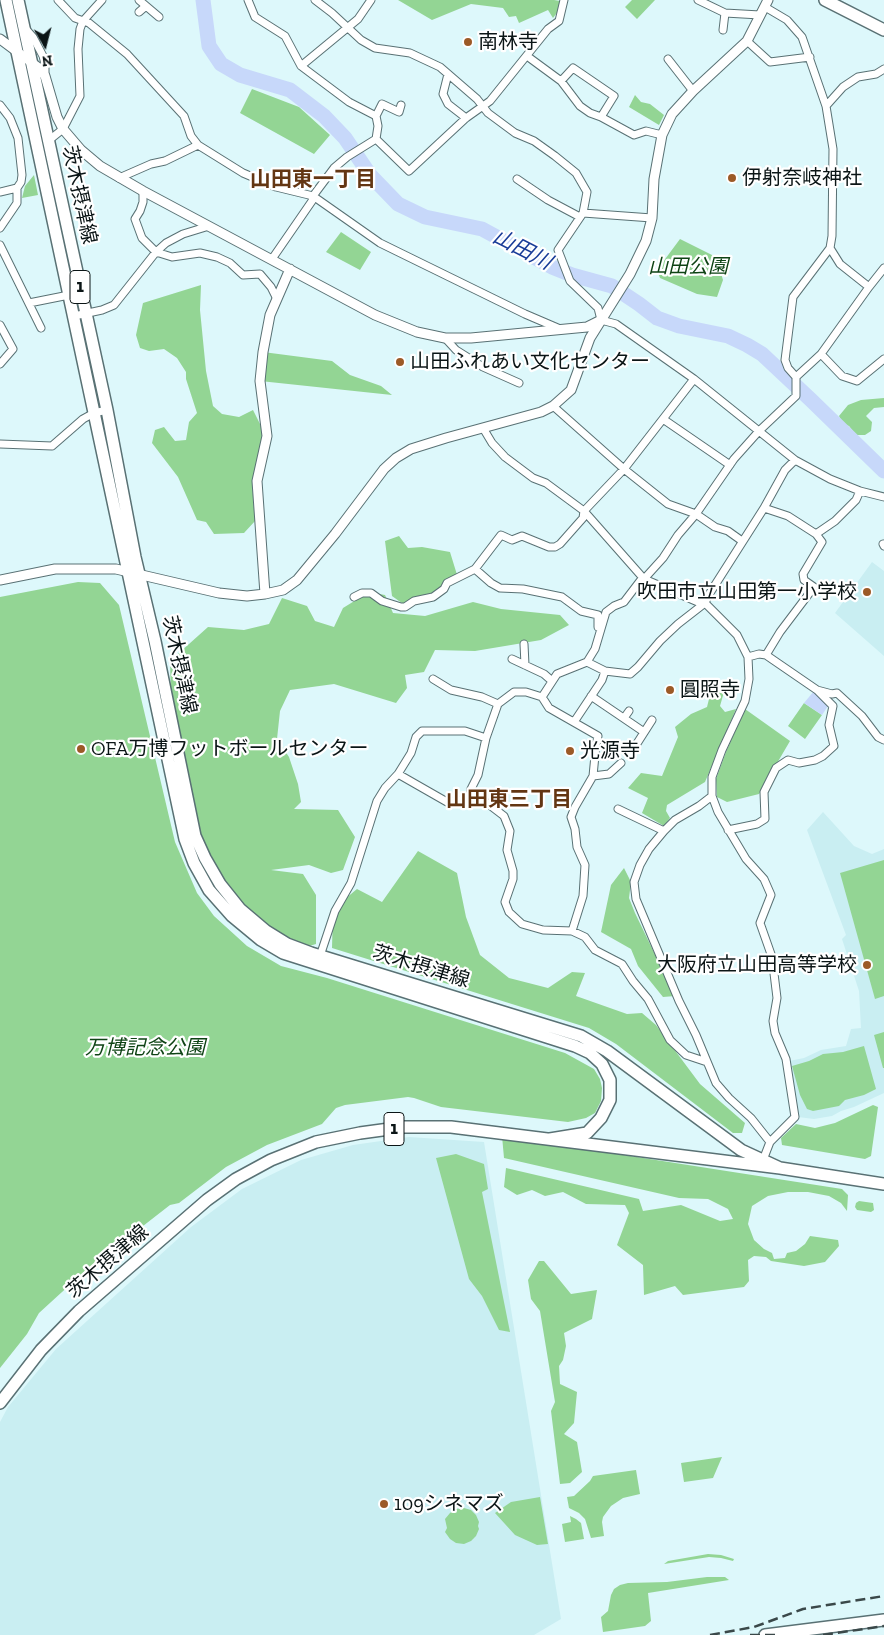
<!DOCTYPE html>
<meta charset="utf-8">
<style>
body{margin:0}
#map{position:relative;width:884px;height:1635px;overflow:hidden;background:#ddf8fb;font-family:"Zilla Slab",serif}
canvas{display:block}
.north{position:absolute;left:20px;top:20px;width:50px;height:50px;-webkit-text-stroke:4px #fff;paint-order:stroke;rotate:172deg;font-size:14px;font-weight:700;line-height:20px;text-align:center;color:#0b1516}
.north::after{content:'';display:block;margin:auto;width:18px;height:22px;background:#0b1516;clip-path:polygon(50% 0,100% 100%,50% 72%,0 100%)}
</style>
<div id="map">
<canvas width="884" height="1635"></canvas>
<div class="north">N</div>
</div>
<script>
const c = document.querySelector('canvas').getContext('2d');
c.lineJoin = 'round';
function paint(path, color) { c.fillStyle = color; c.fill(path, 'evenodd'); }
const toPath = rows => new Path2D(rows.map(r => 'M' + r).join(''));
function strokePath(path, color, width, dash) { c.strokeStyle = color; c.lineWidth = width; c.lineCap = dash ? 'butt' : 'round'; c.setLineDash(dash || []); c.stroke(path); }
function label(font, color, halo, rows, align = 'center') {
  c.font = font + ' "Zilla Slab","Noto Sans JP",serif'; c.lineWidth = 4.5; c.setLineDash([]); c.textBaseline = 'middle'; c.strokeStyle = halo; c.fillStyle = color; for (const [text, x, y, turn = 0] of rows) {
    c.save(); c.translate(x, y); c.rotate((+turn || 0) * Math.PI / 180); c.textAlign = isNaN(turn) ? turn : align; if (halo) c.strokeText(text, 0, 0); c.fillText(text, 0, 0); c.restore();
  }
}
const built = toPath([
 [872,562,884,571,884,656,835,613],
 [823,812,854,846,872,854,884,849,884,1093,854,1107,841,1111,832,1116,814,1119,798,1117,789,1061,804,1058,821,1050,846,1046,851,1029,861,1028,859,991,842,939,846,935,807,830],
 [409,1137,484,1142,561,1619,534,1635,0,1635,0,1422,8,1407,56,1349,191,1227,242,1189,301,1160,353,1145]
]);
const green = toPath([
 [398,0,554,0,560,1,562,6,553,18,548,10,519,23,516,16,509,17,503,8,471,4,432,20],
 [632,0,655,0,637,19,625,7],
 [28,81,31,82,55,193,79,307,77,308],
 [252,89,299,107,330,135,314,154,240,113],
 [635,95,641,102,650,104,664,115,659,125,629,107],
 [34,175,38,195,22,198,25,186],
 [341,232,371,252,360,270,326,252],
 [680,239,716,257,723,280,717,297,697,294,660,278,657,270],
 [201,285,200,310,206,371,213,406,222,414,239,417,253,410,264,432,252,482,255,521,244,533,214,534,206,522,197,520,178,477,152,443,155,430,164,427,175,441,186,440,189,422,197,413,186,379,186,372,177,358,164,349,149,351,140,348,136,335,143,303],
 [263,352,332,361,350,375,381,386,392,395,260,381],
 [884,398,884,407,874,408,866,416,872,422,871,431,865,435,856,435,849,426,843,424,839,416,848,405,861,400],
 [399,536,408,548,422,547,450,552,458,578,437,595,406,606,392,596,385,541],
 [78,582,100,583,119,605,175,842,197,893,214,916,247,946,281,966,327,978,565,1053,594,1069,600,1079,602,1088,601,1101,595,1113,586,1118,568,1122,441,1107,414,1098,408,1097,345,1105,336,1108,322,1124,267,1145,226,1167,179,1203,170,1205,143,1226,138,1236,112,1255,85,1271,39,1313,27,1334,0,1368,0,597],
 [369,592,385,595,393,613,425,616,473,602,501,609,560,615,569,625,541,640,475,651,435,650,424,672,405,675,407,688,396,703,334,684,290,690,280,711,277,739,289,757,298,784,301,802,294,809,338,810,355,837,343,870,331,873,309,865,271,870,303,874,316,895,316,944,306,947,287,939,259,921,224,883,200,837,171,696,170,661,208,627,244,630,269,624,282,598,307,606,315,621,334,627,343,608],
 [711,691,724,692,720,706,725,712,736,709,705,782,667,805,666,811,670,818,664,826,642,813,648,798,628,788,641,773,662,776,678,737,675,727,691,714,707,707],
 [804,703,822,715,805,739,788,726],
 [745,709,790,741,759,794,727,802,717,797,716,779,726,752],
 [418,851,457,873,466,917,480,955,509,978,548,988,572,972,585,973,576,996,627,1014,642,1013,656,1025,700,1084,745,1123,742,1133,733,1133,616,1044,589,1028,332,948,333,909,357,889,382,902],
 [884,860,884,996,875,999,840,873],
 [624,868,631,882,629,898,635,913,675,996,663,997,638,966,631,949,601,932,611,885],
 [884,1032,884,1068,883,1068,874,1035],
 [864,1046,876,1089,864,1095,845,1100,839,1106,813,1111,807,1109,800,1095,792,1066,809,1061,823,1054,843,1052],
 [873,1105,878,1107,871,1156,865,1159,782,1145,781,1138,796,1124,815,1128,835,1123],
 [502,1136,842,1189,848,1195,847,1211,841,1203,829,1196,808,1192,788,1192,768,1196,752,1206,748,1224,754,1240,764,1249,772,1253,774,1259,785,1258,787,1253,796,1251,805,1244,810,1236,838,1240,839,1246,825,1262,804,1266,771,1261,766,1257,754,1256,748,1260,749,1281,744,1287,683,1295,675,1286,644,1295,643,1265,617,1245,629,1213,625,1205,586,1204,563,1192,545,1196,532,1190,517,1195,504,1187,506,1168,639,1199,643,1211,681,1205,720,1221,733,1219,728,1209,708,1199,679,1198,504,1158],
 [456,1154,484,1164,488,1189,482,1192,510,1332,499,1330,482,1296,469,1279,436,1158],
 [859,1201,873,1203,874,1210,871,1212,857,1210,855,1207,856,1203],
 [539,1261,544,1261,571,1294,597,1290,592,1319,564,1333,566,1346,563,1360,559,1366,560,1384,577,1392,574,1423,564,1434,577,1442,582,1472,570,1483,560,1484,551,1411,555,1402,540,1311,531,1299,528,1280],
 [722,1457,713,1478,684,1482,681,1463],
 [636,1470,640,1494,623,1498,611,1506,603,1517,602,1522,604,1536,591,1538,585,1519,579,1513,569,1508,567,1497,574,1496,590,1481,593,1476],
 [540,1497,548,1544,537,1545,515,1535,495,1513,511,1502],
 [464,1508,471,1510,476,1515,479,1522,478,1526,479,1529,476,1536,471,1541,464,1544,456,1543,450,1539,445,1532,447,1528,445,1519,450,1513,456,1509],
 [570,1516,576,1519,581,1523,584,1539,565,1542,562,1524,571,1522],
 [708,1554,721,1555,734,1559,733,1561,721,1558,709,1557,664,1564,668,1561],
 [707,1577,725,1577,729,1580,648,1593,651,1621,645,1626,603,1632,601,1617,608,1611,611,1595,614,1589,620,1585,628,1583,667,1582]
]);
const water = toPath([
 [814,691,828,706,822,715,804,703]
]);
const river = toPath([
 [203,0,209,46,221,64,240,75,290,90,324,116,345,138,370,175,398,204,425,217,482,229,552,267,572,275,612,286,639,304,657,318,679,326,728,336,747,345,762,354,811,400,884,471]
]);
const minor = toPath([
 [58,0,75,18,89,23,127,54,184,116,191,136,198,145,243,173,276,187,313,196,380,243,525,314,560,329],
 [139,0,159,17],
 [248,0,255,17,285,36,301,66,349,102,376,116,378,126,376,139],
 [315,0,332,13,361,40,375,48,410,53,440,67,477,99,488,113,515,133,534,141,555,156,576,173,587,192,583,213,558,250,570,281,598,308,601,320,616,324,694,379,795,460,830,479,860,491,884,497],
 [698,0,725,13,760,15],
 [139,12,146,6],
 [25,28,33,37,43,56,45,64,45,76],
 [723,30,725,13],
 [747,41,770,62,810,57],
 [527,56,561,81,580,106,590,113,601,117,634,135,646,131,662,135],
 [668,59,693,91],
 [301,66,358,19,371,0],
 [448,74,443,94,448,104,466,118],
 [561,81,573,68,614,96,601,117],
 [0,105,10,118,18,138,22,175,21,182,17,188,0,192],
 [826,106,843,87,858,77,876,74,884,69],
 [376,116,382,104,399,112,401,105],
 [48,141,63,129,80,96,78,49,80,29,83,21,102,0],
 [119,178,151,164,165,161,198,145],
 [517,179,548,200,580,217],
 [143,191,143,202,140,211,135,219,142,238,156,252,172,257,200,253,217,257,230,263,243,275,260,274,271,287,277,299],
 [583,213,652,218],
 [0,228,17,203,17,188],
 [0,245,41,328],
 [830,248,840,264,869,287],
 [272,259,312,201,313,196,334,168,347,157,376,139,409,171,466,118,490,101,548,29,559,21,564,0],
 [29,303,69,295],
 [74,316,102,310,114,305,156,252,166,243,183,234,209,226],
 [0,325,13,349,0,364],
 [445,338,456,350,483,367,519,383],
 [821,354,842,376,857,381,884,359],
 [796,377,821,354,869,287,884,268],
 [553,406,624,469,668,504,696,514,715,527,728,531,742,541],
 [663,419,730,465],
 [483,428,492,443,505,457,533,478,546,483,584,511,644,579,698,602,705,603,737,635,748,657,749,679,745,701,722,750,712,777,712,796,699,806,675,820,664,831,649,849,640,865,634,882,636,899,679,1001,696,1035,716,1083,729,1098,751,1118,770,1142],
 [0,444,52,446,83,419,94,413,107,410],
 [764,508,788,516,816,534,822,542,803,574,804,580,814,587,780,632,766,655],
 [816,534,835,521,856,500,860,491],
 [883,544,884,546],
 [475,569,491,583,500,588,523,589,562,597,581,611,598,615,598,627],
 [354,597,362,593,371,593,382,601,401,607,405,607,414,601,433,597,444,589,447,583,475,569,501,535,512,540,522,536,549,547,555,547,560,544,583,518,584,511,624,469,694,379],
 [524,644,525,665],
 [748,657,759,654,766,655,817,690,832,694,837,693,862,716,878,737,884,740],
 [512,659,544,674,552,681],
 [587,662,605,671,630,674,638,667,660,641,678,624,705,603,708,596,764,508,785,470,795,460],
 [433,679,451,690,482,697,498,704],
 [591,696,644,732],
 [542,697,549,708,598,736,596,745,593,776,575,807,571,817,575,829,577,847,585,865,583,896,572,931],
 [624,718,629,711],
 [574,722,602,680,605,671],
 [636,745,652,720],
 [398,774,411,753,416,737,422,731,465,731,486,738],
 [593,776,609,774,621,763],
 [470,795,471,789,478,775,486,738,498,704,514,692,526,692,542,697,557,674,587,662,595,649,606,612,614,606,624,602,640,581,644,579,663,558,678,535,696,514,734,459,759,431,796,396,796,377,788,368,785,360,793,297,830,248,832,236,833,149,826,106,802,37,787,20,765,7],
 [712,796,718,812,746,859,764,879,771,895,760,923,772,957,777,998,773,1021,775,1033,786,1059,795,1117,770,1142,763,1160],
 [618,809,664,831],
 [728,830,757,824,765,819,764,792,776,768,788,760,799,763,815,760,823,756,834,746,829,725,833,706,817,690],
 [319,959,335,911,351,883,377,801,385,788,398,774,447,802,461,800,470,795,483,800,504,816,510,831,507,850,513,871,513,879,505,902,509,912,522,924,543,930,572,931,585,937,595,950,622,964,633,981,648,999,670,1040,686,1055,707,1062]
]);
const tertiary = toPath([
 [0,39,39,68,45,76,57,117,63,129,81,150,100,166,143,191,375,315,417,332,445,338,471,338,587,327,601,320],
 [0,580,55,569,116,569,219,593,247,596,265,594,283,590,297,580,335,534,384,469,396,458,411,449,446,438,541,412,553,406,571,390,590,338,630,274,646,241,652,218,654,179,662,135,672,114,693,91,747,41,768,0],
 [265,594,257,481,267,436,260,381,263,352,270,315,290,269]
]);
const primary = toPath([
 [6,0,185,839,194,863,209,890,232,916,261,940,283,953,575,1046,590,1053,602,1064,610,1080,610,1100,601,1118,587,1133,550,1139],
 [18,0,107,410,135,557,155,641,195,836,205,858,220,884,240,909,266,931,287,944,311,953,581,1036,607,1051,741,1150,780,1168],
 [825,0,884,30],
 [0,1403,41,1350,79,1311,207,1200,236,1179,271,1160,316,1142,360,1133,404,1127,451,1127,780,1168,884,1184],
 [765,1635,884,1620]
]);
const rail = toPath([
 [710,1635,754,1627,803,1609,884,1596],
 [750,1635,779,1635],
 [823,1635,884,1626]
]);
const markers = [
 [468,42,5,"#9c5a27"],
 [732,178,5,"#9c5a27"],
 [400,362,5,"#9c5a27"],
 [867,592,5,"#9c5a27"],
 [670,690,5,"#9c5a27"],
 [81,749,5,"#9c5a27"],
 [570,751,5,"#9c5a27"],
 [867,965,5,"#9c5a27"],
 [384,1504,5,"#9c5a27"]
];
const shields = [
 [80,287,20],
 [394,1129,20]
];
const shieldNames = [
 ["1",80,287],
 ["1",394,1129]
];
const poiNames = [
 ["南林寺",478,42],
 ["伊射奈岐神社",742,178],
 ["山田ふれあい文化センター",410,362],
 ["吹田市立山田第一小学校",857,592,"right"],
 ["圓照寺",680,690],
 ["OFA万博フットボールセンター",91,749],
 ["光源寺",580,751],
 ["大阪府立山田高等学校",857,965,"right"],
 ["109シネマズ",394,1504]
];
const streetNames = [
 ["茨木摂津線",79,195,78],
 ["茨木摂津線",179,665,78],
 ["茨木摂津線",421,967,17],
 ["茨木摂津線",108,1262,-41]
];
const parkNames = [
 ["山田公園",688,267],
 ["万博記念公園",145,1048]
];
const neighbourhoodNames = [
 ["山田東一丁目",313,180],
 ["山田東三丁目",509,800]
];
const waterNames = [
 ["山田川",522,250,27]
];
paint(built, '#c9eef2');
paint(green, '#93d594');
paint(water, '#c7d8fa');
strokePath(river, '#c7d8fa', 15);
strokePath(minor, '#597174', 9);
strokePath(tertiary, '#597174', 11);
strokePath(primary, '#597174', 14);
strokePath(minor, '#fff', 7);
strokePath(tertiary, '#fff', 9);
strokePath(primary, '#fff', 11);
strokePath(rail, '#3a4849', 2.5, [10, 5]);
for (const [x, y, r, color] of markers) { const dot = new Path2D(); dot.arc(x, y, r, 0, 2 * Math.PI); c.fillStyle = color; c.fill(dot); strokePath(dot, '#fff', 2); }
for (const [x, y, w] of shields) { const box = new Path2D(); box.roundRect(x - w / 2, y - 16.5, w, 33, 4); c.fillStyle = '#fff'; c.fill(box); strokePath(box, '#0b1516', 1); }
label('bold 19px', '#0b1516', null, shieldNames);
label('20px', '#0b1516', '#fff', poiNames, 'left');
label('20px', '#0b1516', '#fff', streetNames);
label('italic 20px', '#0e4314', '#fff', parkNames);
label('bold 21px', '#633613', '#fff', neighbourhoodNames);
label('italic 21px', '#193c98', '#fff', waterNames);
</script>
